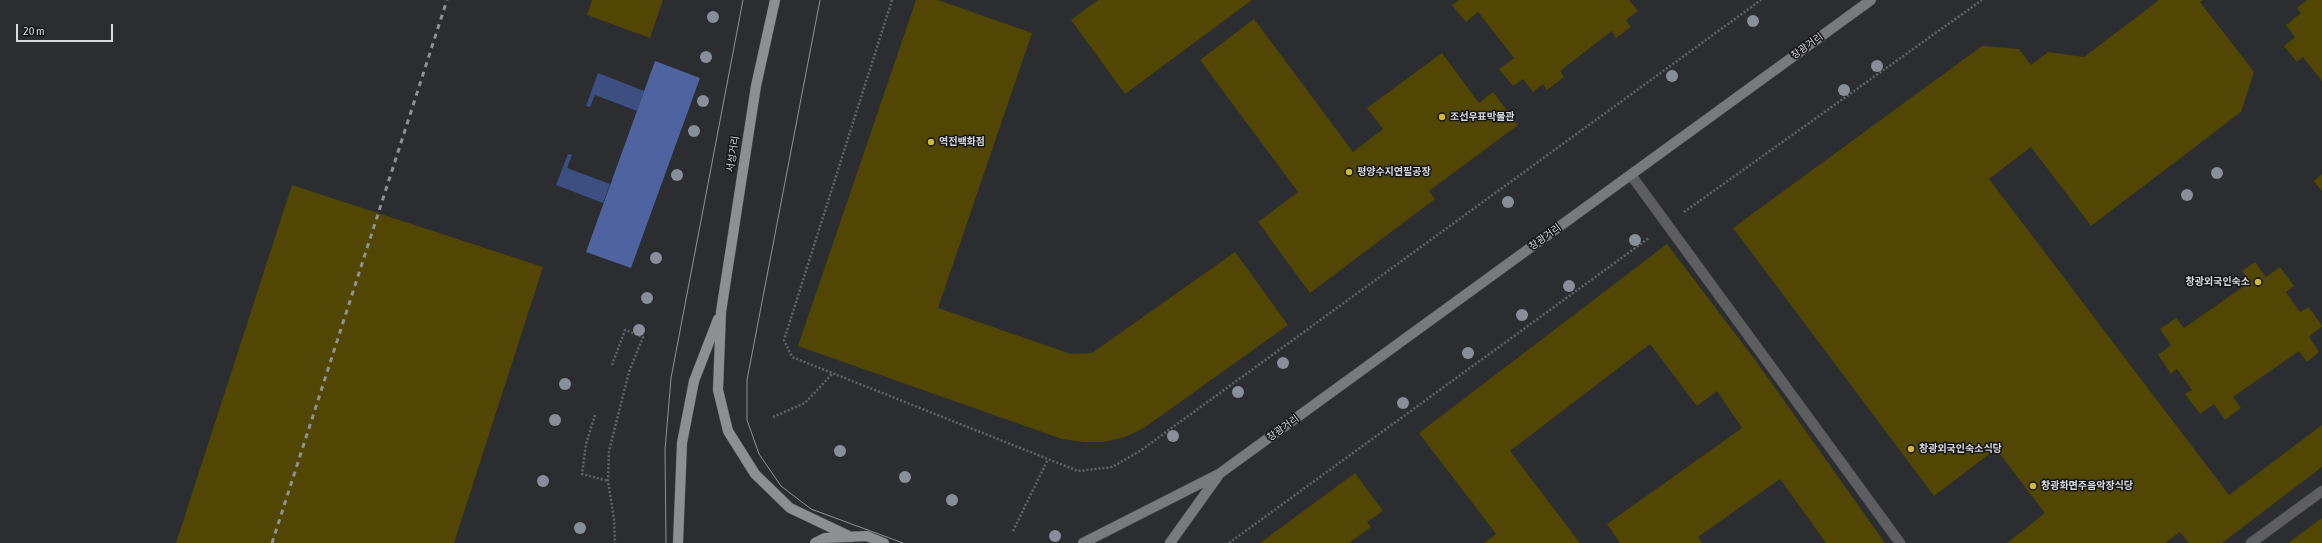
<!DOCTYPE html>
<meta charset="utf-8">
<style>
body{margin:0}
#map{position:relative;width:2322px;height:543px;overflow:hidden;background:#2b2d31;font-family:"Asap Condensed",sans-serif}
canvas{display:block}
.scale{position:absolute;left:16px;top:24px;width:97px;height:18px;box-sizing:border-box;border:2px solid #d9dadd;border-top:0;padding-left:5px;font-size:12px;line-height:14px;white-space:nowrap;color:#d9dadd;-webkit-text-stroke:3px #151517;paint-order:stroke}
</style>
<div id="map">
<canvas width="2322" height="543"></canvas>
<div class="scale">20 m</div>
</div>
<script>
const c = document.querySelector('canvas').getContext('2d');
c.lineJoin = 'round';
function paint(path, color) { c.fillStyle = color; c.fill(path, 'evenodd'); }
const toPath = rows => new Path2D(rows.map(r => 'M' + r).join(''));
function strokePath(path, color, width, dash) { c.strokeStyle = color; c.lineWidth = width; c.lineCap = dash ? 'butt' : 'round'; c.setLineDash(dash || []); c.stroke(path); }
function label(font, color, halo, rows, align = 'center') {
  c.font = font + ' "Asap Condensed","Noto Sans KR",sans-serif'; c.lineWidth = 3; c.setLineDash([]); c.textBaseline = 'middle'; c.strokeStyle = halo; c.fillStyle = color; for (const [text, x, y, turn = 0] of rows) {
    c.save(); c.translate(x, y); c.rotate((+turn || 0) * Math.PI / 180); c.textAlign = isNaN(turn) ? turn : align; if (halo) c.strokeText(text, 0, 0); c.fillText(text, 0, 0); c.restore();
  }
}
const green = toPath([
 [598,73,644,91,637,111,595,95,590,107,586,106],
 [568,154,572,155,567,168,610,184,603,203,556,185]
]);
const forest = toPath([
 [655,61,700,78,631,268,586,252]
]);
const building = toPath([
 [592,0,663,0,650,38,587,15],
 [916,0,938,0,1032,33,938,308,1071,354,1092,353,1235,252,1288,325,1144,428,1125,437,1104,442,1083,442,1062,439,798,346],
 [1098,0,1252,0,1125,94,1071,20],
 [1459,0,1629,0,1638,11,1626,20,1631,27,1616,38,1612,31,1560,71,1564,77,1547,90,1543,84,1533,92,1523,79,1513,86,1499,69,1514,58,1478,12,1466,22,1452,5],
 [2159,0,2203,0,2200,2,2254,72,2241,112,2091,226,2031,147,1989,179,2229,495,2322,425,2322,467,2222,543,2189,543,2180,532,2165,543,2007,543,2045,513,1996,449,1934,496,1733,228,1982,46,2019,49,2031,65,2048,52,2084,57],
 [2307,0,2322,0,2322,81,2303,57,2297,62,2284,46,2295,37,2286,25,2301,13,2297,8],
 [1254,19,1353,152,1383,129,1367,108,1442,53,1479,103,1493,92,1518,125,1429,191,1435,199,1310,293,1258,222,1298,192,1200,60],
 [2322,174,2322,191,2314,181],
 [292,185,543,267,454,543,176,543],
 [1667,244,1756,361,1885,543,1826,543,1780,479,1698,537,1702,543,1620,543,1607,524,1742,428,1717,391,1697,406,1650,344,1510,451,1580,543,1484,543,1496,534,1419,433],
 [2255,262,2266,277,2280,267,2294,286,2286,292,2300,312,2309,307,2322,326,2309,337,2319,352,2307,362,2299,351,2233,397,2241,408,2225,420,2214,404,2200,414,2185,394,2192,390,2177,369,2171,374,2158,355,2171,345,2160,329,2176,318,2184,328,2250,282,2242,271],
 [1355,473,1383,511,1367,522,1371,527,1349,543,1260,543],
 [2322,518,2322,543,2288,543]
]);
const path = toPath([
 [892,0,784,340,792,357,1078,471,1112,467,1140,451,1761,0],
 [1684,212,1982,0],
 [612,365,625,330,643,337,629,372,609,451,608,481,614,519,615,543],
 [595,415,586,444,582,474,608,481],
 [773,417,805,403,833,373],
 [1013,531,1048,459],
 [1229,543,1649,238]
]);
const lane = toPath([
 [2251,543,2322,491]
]);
const street = toPath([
 [1631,175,1900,543]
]);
const secondary = toPath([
 [1083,543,1219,474,1871,0],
 [1170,543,1218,476]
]);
const primary = toPath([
 [775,0,756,86,721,312,718,390,728,431,755,474,790,508,851,537],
 [678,543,682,443,694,381,718,319],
 [815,543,825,538,867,536,884,543]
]);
const tram = toPath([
 [820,0,747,380,747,420,759,454,781,486,811,509,903,543],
 [666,543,665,450,671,378,743,0]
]);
const rail = toPath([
 [272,543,447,0]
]);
const trees = [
 [713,17],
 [1753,21],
 [706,57],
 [1877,66],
 [1672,76],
 [1844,90],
 [703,101],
 [694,131],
 [2217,173],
 [677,175],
 [2187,195],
 [1508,202],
 [1635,240],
 [656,258],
 [1569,286],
 [647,298],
 [1522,315],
 [639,330],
 [1468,353],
 [1283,363],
 [565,384],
 [1238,392],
 [1403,403],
 [555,420],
 [1173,436],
 [840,451],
 [905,477],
 [543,481],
 [952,500],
 [580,528],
 [1055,536]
];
const markers = [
 [1442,117,4,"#ceb837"],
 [931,142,4,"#ceb837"],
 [1349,172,4,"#ceb837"],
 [2258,282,4,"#ceb837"],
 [1911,449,4,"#ceb837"],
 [2033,486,4,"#ceb837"]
];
const streetNames = [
 ["창광거리",1807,46,-36],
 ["서성거리",733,154,-81],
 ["창광거리",1545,237,-36],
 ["창광거리",1283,428,-36]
];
const poiNames = [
 ["조선우표박물관",1450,117],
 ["역전백화점",939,142],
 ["평양수지연필공장",1357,172],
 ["창광외국인숙소",2250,282,"right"],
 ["창광외국인숙소식당",1919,449],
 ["창광화면주음악장식당",2041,486]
];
paint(green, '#3d4f81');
paint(forest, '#4e639f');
paint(building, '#514603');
strokePath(lane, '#47494d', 11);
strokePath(street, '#47494d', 11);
strokePath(secondary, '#47494d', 11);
strokePath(primary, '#47494d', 11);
strokePath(path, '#626468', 2.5, [2, 2]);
strokePath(lane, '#5e5e61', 10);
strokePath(street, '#5e5e61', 10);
strokePath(secondary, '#787a7d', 10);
strokePath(primary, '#8d8f93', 10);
strokePath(tram, '#8f9194', 1);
strokePath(rail, '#8f9194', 3, [5, 5]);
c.fillStyle = '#888e9a';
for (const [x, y] of trees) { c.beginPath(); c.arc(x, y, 6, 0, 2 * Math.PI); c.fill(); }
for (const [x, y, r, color] of markers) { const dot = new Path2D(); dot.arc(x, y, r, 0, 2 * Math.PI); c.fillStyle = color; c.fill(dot); strokePath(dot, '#151517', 1.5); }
label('10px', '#d9dadd', '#151517', streetNames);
label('bold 10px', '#d9dadd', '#151517', poiNames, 'left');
</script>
